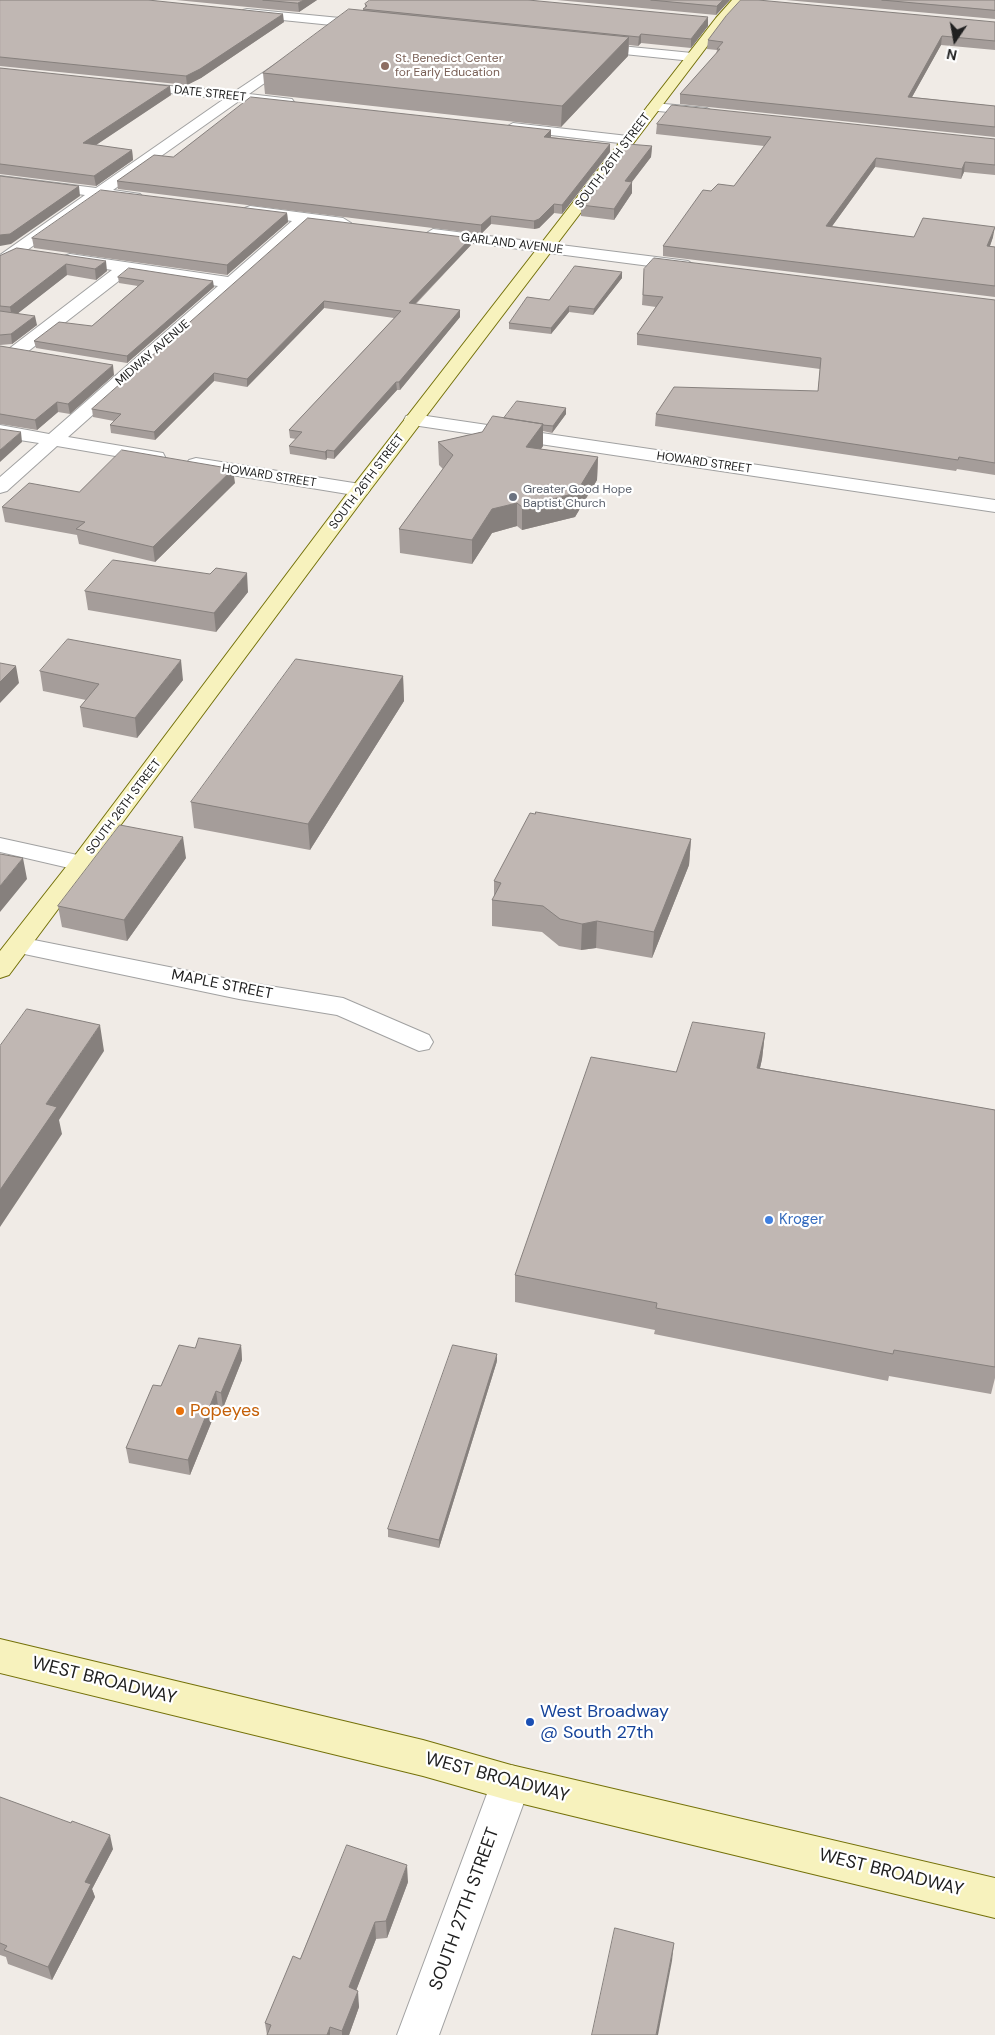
<!DOCTYPE html>
<style>
body{margin:0}
#map{position:relative;width:995px;height:2035px;overflow:hidden;background:#f0ebe6;font-family:"DM Sans",sans-serif}
canvas{display:block}
.north{position:absolute;left:930px;top:15px;width:50px;height:50px;-webkit-text-stroke:4px #fff;paint-order:stroke;rotate:192deg;font-size:14px;font-weight:700;line-height:20px;text-align:center;color:#202020}
.north::after{content:'';display:block;margin:auto;width:18px;height:22px;background:#202020;clip-path:polygon(50% 0,100% 100%,50% 72%,0 100%)}
</style>
<div id="map">
<canvas width="995" height="2035"></canvas>
<div class="north">N</div>
</div>
<script>
const c = document.querySelector('canvas').getContext('2d');
c.lineJoin = 'round';
function stroke(path, color, width, dash) { c.strokeStyle = color; c.lineWidth = width; c.lineCap = dash ? 'butt' : 'round'; c.setLineDash(dash || []); c.stroke(path); }
function fill(path, color) { c.fillStyle = color; c.fill(path, 'evenodd'); }
function write(font, color, halo, rows, align = 'center') {
  c.font = font + ' "DM Sans",sans-serif'; c.lineWidth = 4.5; c.setLineDash([]); c.textBaseline = 'middle'; c.strokeStyle = halo; c.fillStyle = color; for (const [text, x, y, turn = 0] of rows) {
    c.save(); c.translate(x, y); c.rotate((+turn || 0) * Math.PI / 180); c.textAlign = isNaN(turn) ? turn : align; if (halo) c.strokeText(text, 0, 0); c.fillText(text, 0, 0); c.restore();
  }
}
const street = new Path2D(`
 M247 9 371 21 377 25 371 29 243 16 241 13 243 10Z
 M590 43 692 53 698 57 692 61 585 50 584 47 585 44Z
 M294 52 300 56 299 59 249 94 292 99 294 102 292 105 239 101 113 190 140 194 143 197 140 200 102 197 6 265 0 267V255L85 195 0 184V176L96 188 224 99 133 89 128 88 126 85 128 82 234 92Z
 M654 103 707 108 714 112 707 116 649 110 647 107Z
 M513 123 628 136 635 140 628 144 508 130 506 127Z
 M250 206 343 218 351 223 343 228 308 223 68 437 163 453 165 457 163 461 156 463 57 446 7 491 0 493V477L39 443 0 437V425L49 434 218 286 129 273 22 356H10L7 352 10 348 112 270 64 262 62 259 64 256 70 254 228 277 292 221 245 214 242 211 245 208Z
 M433 229 688 261 696 266 688 271 427 237 425 234Z
 M413 414 995 500V512L406 424 404 420 406 416Z
 M196 458 360 484 367 486 370 490 367 494 360 496 189 468 186 464 189 460Z
 M0 838 91 858 95 863 91 868 82 871 0 852Z
 M19 937 239 981 343 998 429 1035 433 1042 429 1049 419 1051 337 1015 239 999 10 951 6 945 10 939Z
 M511 1765 525 1770 531 1783 439 2035H397L491 1783 497 1770Z`);
const secondary = new Path2D(`
 M732 0H745L724 24 367 494 9 975 0 978V951L73 858 353 486 716 18Z
 M0 1639 423 1740 511 1765 995 1878V1918L511 1801 423 1776 0 1673Z`);
stroke(street, '#a1a1a1', 2);
stroke(secondary, '#747109', 2);
fill(street, '#fff');
fill(secondary, '#f7f2bd');
fill(new Path2D(`
 M0 0 284 22 201 78 187 85 0 66Z
 M176 0H317L299 12Z
 M557 0H730L716 15Z
 M786 0H995V19Z
 M365 4 708 26 691 48 641 43 638 46 629 45 628 56 561 127 265 94 263 73 363 11V9L365 8Z
 M995 22V50L941 45 912 97 995 106V137L680 104V94L716 54 717 50 707 49 708 40Z
 M0 68 171 95 96 145 132 150 133 160 96 186 0 174Z
 M657 124 995 139V175L964 172 961 179 875 167 832 226 914 237H993L990 246 995 247V297L663 256V246L711 191 734 186 764 146 656 134Z
 M551 137 610 144V152L562 214 554 213 539 228 534 229 491 224 481 234 118 189 117 181 173 157Z
 M652 146 651 157 632 182V193L614 220 581 216V205Z
 M287 213 288 222 227 275 34 248 32 238Z
 M308 218 471 245 416 304 460 310V317L400 390H397L334 459 327 458 326 460 290 454 289 446 296 439 290 438 289 430 394 318 324 308 247 387 214 381 155 440 111 433 110 425 114 421 93 417 92 409Z
 M17 248 107 271 96 280 67 275 18 313 37 325 12 344 0 345V256Z
 M644 269 995 300V475L957 469 956 471 655 426 656 414 818 391 820 369 637 345V334L656 307 642 305Z
 M622 272V278L593 315 569 312 551 334 509 329V323L549 300Z
 M118 277 214 287 127 363 36 348 34 341 92 326 138 286 119 283Z
 M0 346 114 375 70 414 58 412 37 430 0 424Z
 M566 408V414L552 433 543 431V446L541 449 598 457 597 480 575 517 522 530 517 526 492 533 472 564 400 553 399 529 443 469 439 465 438 442 482 432Z
 M235 483 155 562 79 544 77 535 5 522 2 507 79 492Z
 M85 591 248 592 216 632 88 610Z
 M40 671 183 680 137 738 83 727 80 707 86 700 43 691Z
 M403 676 404 701 310 850 194 828 191 802Z
 M691 839 689 865 652 958 596 948 581 950 559 946 542 932 492 926V900L494 897V881Z
 M186 858 127 941 62 927 58 906Z
 M765 1033 762 1059 760 1068 995 1110V1378L991 1394 889 1376 888 1381 654 1334 655 1330 515 1302V1275L676 1072Z
 M241 1345 242 1360 223 1408 218 1406 190 1475 129 1463 126 1448 161 1386 195 1348Z
 M497 1361 439 1548 388 1537V1529Z
 M0 1797 113 1849 92 1889 95 1897 52 1980 8 1964 6 1957 0 1955Z
 M408 1882 387 1938 376 1939 356 1990 359 2007 349 2035H267L265 2023 300 1959Z`), '#a59d9a');
fill(new Path2D(`
 M304 0H317L299 12 298 3Z
 M723 0H730L716 15 717 6Z
 M283 14 284 22 201 78 187 85 186 76Z
 M708 17V26L691 48V39Z
 M641 34V43L638 46 639 37Z
 M942 36 941 45 907 106 908 97Z
 M629 37 628 56 561 127 562 106Z
 M170 86 171 95 84 153 83 143Z
 M551 130V137H544Z
 M610 144V152L562 214V205Z
 M652 146 651 157 624 192 625 181Z
 M132 150 133 160 96 186 94 176Z
 M876 158 875 167 825 236 826 226Z
 M965 162 964 172 961 179 962 169Z
 M632 182V193L614 220V209Z
 M79 186 80 196 11 244 0 246V235Z
 M554 204V213L539 228 534 229V221Z
 M287 213 288 222 227 275V265Z
 M491 216V224L481 234V225Z
 M995 227 993 237 986 257 987 246Z
 M471 238V245L409 310V303Z
 M106 261 107 271 96 280 95 269Z
 M66 264 67 275 12 318 10 307Z
 M622 272V278L593 315 594 309Z
 M213 281 214 287 127 363V356Z
 M324 301V308L247 387V379Z
 M569 306V312L551 334V328Z
 M460 310V317L400 390 399 382Z
 M35 316 37 325 12 344 11 334Z
 M113 365 114 375 70 414 68 404Z
 M214 373V381L155 440 154 432Z
 M396 382 397 390 334 459V451Z
 M57 402 58 412 37 430 35 420Z
 M566 408V414L552 433 553 426Z
 M543 424V446L526 470V447Z
 M21 432 22 442 0 462V450Z
 M327 450V458L326 460 325 452Z
 M598 457 597 480 575 517 522 530V507Z
 M233 469 235 483 155 562 153 547Z
 M517 503V526L492 533 472 564V540L492 509Z
 M247 573 248 592 216 632 214 613Z
 M181 660 183 680 137 738 135 718Z
 M16 666 19 683 0 703V682Z
 M403 676 404 701 310 850 308 824Z
 M183 837 186 858 127 941 124 920Z
 M691 839 689 865 652 958 654 932Z
 M23 858 27 879 0 912V886Z
 M597 921 596 948 581 950 582 924Z
 M100 1025 104 1051 59 1120 62 1134 0 1227V1190L46 1104Z
 M765 1033 762 1059 754 1094 757 1068Z
 M241 1345 242 1360 223 1408 221 1393Z
 M497 1354V1361L439 1548V1540Z
 M216 1391 218 1406 190 1475 188 1460Z
 M110 1835 113 1849 92 1889 95 1897 52 1980 48 1967 85 1882Z
 M407 1865 408 1882 387 1938 386 1921Z
 M375 1922 376 1939 351 2004 349 1987Z
 M674 1943 672 1961 658 2035H656Z
 M358 1991 359 2007 349 2035H342V2031Z
 M330 2027V2035H327Z`), '#86807d');
const building = new Path2D(`
 M0 0H148L283 14 200 69 186 76 0 57Z
 M263 0H304L298 3Z
 M370 0H528L708 17 691 39 641 34 639 37 363 9 367 6 365 4Z
 M651 0H723L717 6Z
 M741 0H758L995 22V41L942 36 908 97 995 106V127L680 94 720 49H717L723 42 708 40 726 16Z
 M882 0H995V10Z
 M349 9 629 37 562 106 263 73Z
 M0 68 170 86 83 143 132 150 94 176 0 164Z
 M251 97 551 130 544 137 610 144 562 205 554 204 539 219 534 221 491 216 481 225 117 181 154 155 173 157Z
 M672 105 995 139V165L965 162 962 169 876 158 826 226 914 237 923 218 995 227 987 246 995 247V286L663 246 703 190 711 191 718 184 734 186 771 137 657 124Z
 M628 144 652 146 625 181 632 182 614 209 581 205Z
 M0 176 79 186 10 234 0 235Z
 M101 190 287 213 227 265 32 238Z
 M308 218 471 238 409 303 460 310 399 382H396L334 451 327 450 325 452 289 446 302 432 289 430 401 311 324 301 247 379 214 373 154 432 110 425 121 414 92 409Z
 M17 248 106 261 95 269 66 264 10 307 0 306V256Z
 M654 258 995 300V463L959 457 958 460 656 414 674 387 818 391 821 358 637 334 663 297 643 295 644 269Z
 M575 266 622 272 594 309 569 306 551 328 509 323 527 297 549 300Z
 M129 268 213 281 127 356 34 341 59 322 92 326 144 281 118 277Z
 M0 311 35 316 11 334 0 335Z
 M0 346 113 365 68 404 57 402 35 420 0 414Z
 M517 401 566 408 553 426 543 425V424L504 418Z
 M493 416 543 424 526 447 598 457 576 493 522 507 517 503 492 509 472 540 399 529 453 455 438 442 482 432Z
 M0 429 21 432 0 450Z
 M122 450 233 469 153 547 76 529 85 522 2 507 29 483 79 492Z
 M113 560 210 574 216 568 247 573 214 613 85 591Z
 M68 639 181 660 135 718 80 707 99 684 40 671Z
 M296 659 403 676 308 824 191 802Z
 M0 663 16 666 0 682Z
 M536 812 691 839 654 932 597 921 582 924 560 919 543 906 492 900 501 883 494 881 530 813 535 814Z
 M120 825 183 837 124 920 58 906Z
 M0 854 23 858 0 886Z
 M27 1009 100 1025 46 1104 57 1107 0 1190V1046Z
 M693 1022 765 1033 757 1068 995 1110V1367L894 1350 893 1354 656 1308 657 1303 515 1275 591 1057 676 1072Z
 M199 1338 241 1345 221 1393 216 1391 188 1460 126 1448 153 1385 161 1386 179 1345 195 1348Z
 M453 1345 497 1354 439 1540 388 1529Z
 M0 1797 71 1823 72 1821 110 1835 85 1882 91 1884 48 1967 4 1950 7 1946 0 1943Z
 M347 1845 407 1865 386 1921 375 1922 349 1987 358 1991 342 2031 330 2027 327 2035H267L271 2025 265 2023 293 1956 300 1959Z
 M615 1928 674 1943 656 2035H592Z`);
fill(building, '#c0b7b3');
stroke(building, '#86807d', 1);
for (const [x, y, r, color] of [
 [385,66,5,"#8d6e63"],
 [513,497,5,"#6b7280"],
 [769,1220,5,"#3f7fe0"],
 [180,1411,5,"#e8710a"],
 [530,1722,5,"#1a4fb4"]
]) { const dot = new Path2D(); dot.arc(x, y, r, 0, 2 * Math.PI); c.fillStyle = color; c.fill(dot); stroke(dot, '#fff', 2); }
write('12px', '#785e54', '#fff', [
 ["St. Benedict Center",395,59],
 ["for Early Education",395,73]
], 'left');
write('12px', '#202020', '#fff', [
 ["DATE STREET",210,94,6],
 ["SOUTH 26TH STREET",613,161,-53],
 ["GARLAND AVENUE",512,244,7],
 ["MIDWAY AVENUE",153,353,-41],
 ["HOWARD STREET",704,463,8],
 ["HOWARD STREET",269,476,9],
 ["SOUTH 26TH STREET",367,482,-53],
 ["SOUTH 26TH STREET",124,807,-53]
]);
write('12px', '#5b616d', '#fff', [
 ["Greater Good Hope",523,490],
 ["Baptist Church",523,504]
], 'left');
write('15px', '#202020', '#fff', [
 ["MAPLE STREET",222,985,11]
]);
write('15px', '#366cbe', '#fff', [
 ["Kroger",779,1220]
], 'left');
write('18px', '#c56008', '#fff', [
 ["Popeyes",190,1411]
], 'left');
write('18px', '#202020', '#fff', [
 ["WEST BROADWAY",104,1681,14],
 ["WEST BROADWAY",497,1778,15],
 ["WEST BROADWAY",891,1873,14],
 ["SOUTH 27TH STREET",465,1909,-70]
]);
write('18px', '#164399', '#fff', [
 ["West Broadway",540,1712],
 ["@ South 27th",540,1733]
], 'left');
</script>
